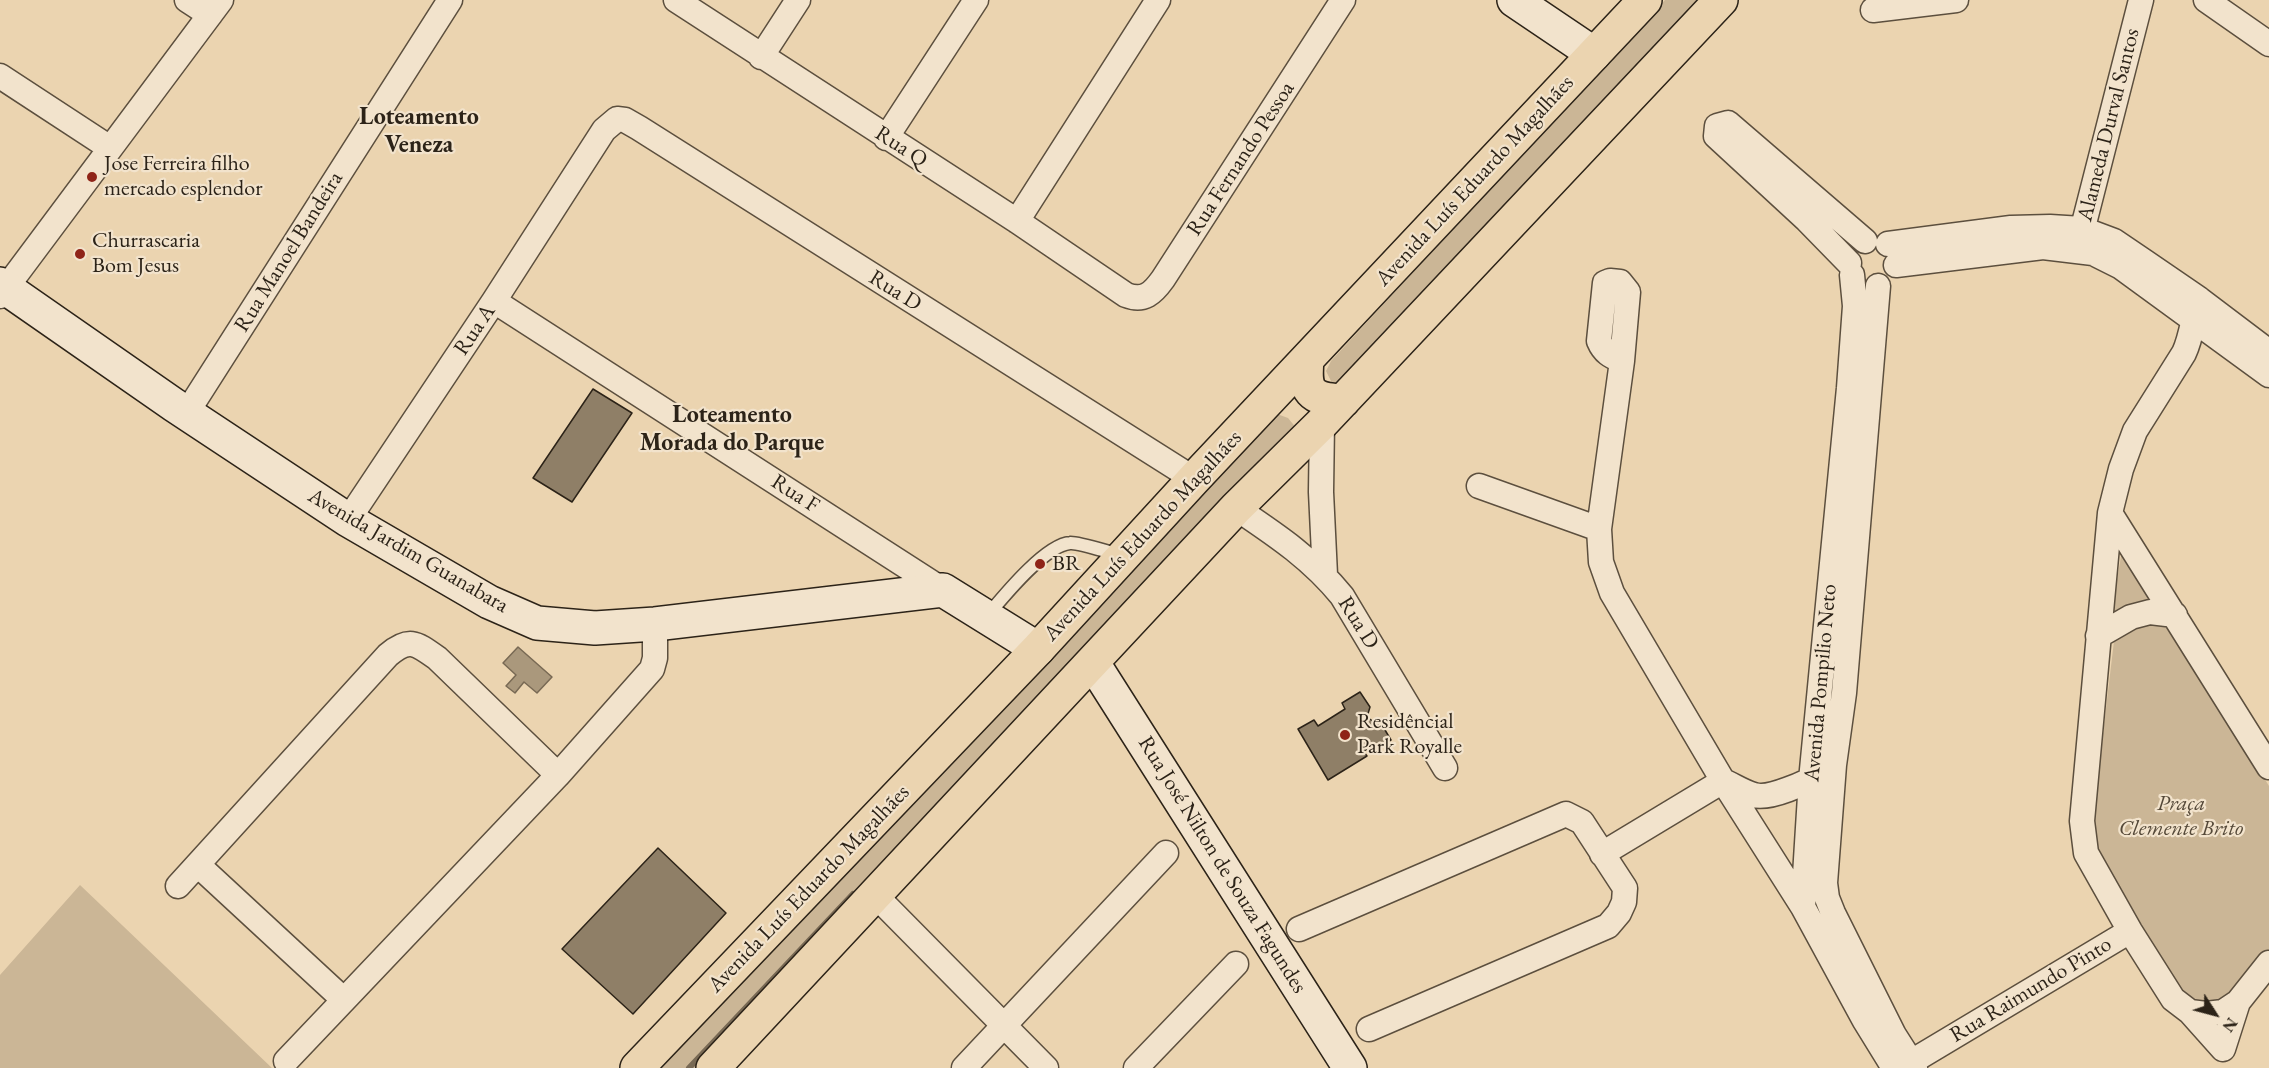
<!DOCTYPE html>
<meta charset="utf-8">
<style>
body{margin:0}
#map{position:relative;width:2269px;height:1068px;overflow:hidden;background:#ebd4b0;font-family:"EB Garamond",serif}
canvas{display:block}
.north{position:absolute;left:2185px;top:984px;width:60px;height:60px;-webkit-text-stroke:4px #f2e3cc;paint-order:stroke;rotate:126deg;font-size:16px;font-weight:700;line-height:24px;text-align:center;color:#2c2318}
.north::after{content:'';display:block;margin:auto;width:21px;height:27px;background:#2c2318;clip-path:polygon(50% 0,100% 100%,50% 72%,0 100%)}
</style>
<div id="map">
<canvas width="2269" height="1068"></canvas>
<div class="north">N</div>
</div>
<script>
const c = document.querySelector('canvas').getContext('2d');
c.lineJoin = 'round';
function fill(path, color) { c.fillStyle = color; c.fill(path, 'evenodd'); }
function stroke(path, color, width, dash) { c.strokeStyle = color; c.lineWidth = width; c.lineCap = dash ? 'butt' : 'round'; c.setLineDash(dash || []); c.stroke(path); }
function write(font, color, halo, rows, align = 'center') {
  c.font = font + ' "EB Garamond",serif'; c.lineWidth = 4.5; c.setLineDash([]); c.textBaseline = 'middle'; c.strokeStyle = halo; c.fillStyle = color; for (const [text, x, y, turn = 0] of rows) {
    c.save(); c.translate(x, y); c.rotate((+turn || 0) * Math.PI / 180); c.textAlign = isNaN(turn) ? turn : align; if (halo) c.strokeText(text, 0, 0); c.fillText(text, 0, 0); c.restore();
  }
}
fill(new Path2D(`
 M1665 0H1715L1338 384 1332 383 1326 371 1331 361Z
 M1277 414 1288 418 1297 429 706 1068H659L880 833 1172 528Z
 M2122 550 2160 605 2116 618 2112 610Z
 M2153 621 2173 630 2269 786V952L2233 1001 2200 1007 2184 995 2165 970 2091 835 2114 641 2122 629Z
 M80 885 272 1068H0V975Z`), '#cbb696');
const water = new Path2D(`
 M518 647 552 677 537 693 524 682 515 693 506 686 516 675 503 663Z`);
fill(water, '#aa987c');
stroke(water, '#786954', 1.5);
stroke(new Path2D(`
 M689 1068 853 894`), '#786954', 6);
const building = new Path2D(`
 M593 389 632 413 572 502 533 478Z
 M1360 692 1370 707 1367 717 1385 730 1391 740 1372 752 1368 749 1363 751 1367 756 1328 780 1298 729 1314 720 1318 726 1345 709 1342 703Z
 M658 848 726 913 633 1014 562 949Z`);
fill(building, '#8f7f67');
stroke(building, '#2c2318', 1.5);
const lane = new Path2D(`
 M987 616C1003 597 1045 545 1070 543 1079 542 1110 553 1121 555`);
const street = new Path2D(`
 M187 0 210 15
 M676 0 1017 221 1126 295C1144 302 1153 293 1163 279L1343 0
 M2206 0 2269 44
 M1873 10 1956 0
 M761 57 798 0
 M0 76 110 148
 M886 138 976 0
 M1017 221 1158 0
 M2079 243 2141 0
 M1888 244 2011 228 2050 227 2082 229 2114 241 2145 262 2199 299 2269 352
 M1849 263 1807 220 1716 136 1717 126 1728 123 1865 241
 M1896 265 2043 247 2093 253 2121 267 2269 375
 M1852 275 1855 306 1849 388 1811 780 1803 907 1865 1021 1894 1068
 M1878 286 1844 693 1834 765 1825 883 1827 898 1833 913 1894 1035 1915 1068
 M0 296 221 0
 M2199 299C2193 317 2192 336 2184 353L2135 431 2121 469 2110 513 2082 821 2086 853 2130 931 2173 999 2190 1012 2206 1014 2223 1012 2238 1002 2269 963
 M494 301 943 590
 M1622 361C1611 356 1604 353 1599 341L1605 283 1610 281 1620 282 1628 292 1622 361 1599 529 1601 562 1612 593 1723 781C1733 785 1743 792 1754 795 1769 800 1808 782 1822 773
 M186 414 450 0
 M1322 423 1321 492 1325 575
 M1479 486 1599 529
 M1236 508C1276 535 1311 558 1342 596L1445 768
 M2110 513 2269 767
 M348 520 494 301 604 130 617 119 625 120 639 128 1194 479
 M2098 636 2131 617 2150 612 2175 615
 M1602 854 1723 781 1803 907
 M198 865 344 1000
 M178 886 388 655C409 637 416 643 437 658L558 775
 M875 895 1046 1068
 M1299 929 1566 814 1582 822 1625 888 1624 902 1619 913 1608 926 1369 1029
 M2190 1012 2223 1049 2238 1002
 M286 1061 558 775 652 669 655 658V624
 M964 1068 1166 853
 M1136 1068 1236 964
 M1901 1068 2130 931`);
const secondary = new Path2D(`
 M1514 0 1594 54
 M0 284 174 405 348 520 489 602 537 623 595 628 655 624 943 590 1038 649
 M1093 663 1350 1068`);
const primary = new Path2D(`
 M1307 360C1304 392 1310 399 1343 401
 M637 1068 1038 649 1194 479 1645 0
 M713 1068 1236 508 1322 423 1721 0`);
stroke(lane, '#5c4f3e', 15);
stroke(street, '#5c4f3e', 27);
stroke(secondary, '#2c2318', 36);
stroke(primary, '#2c2318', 36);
stroke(lane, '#f2e3cc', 12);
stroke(street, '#f2e3cc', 24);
stroke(secondary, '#f2e3cc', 33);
stroke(primary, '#ebd4b0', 33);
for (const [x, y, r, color] of [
 [92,177,6,"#8f2418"],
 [80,254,6,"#8f2418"],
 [1040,564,6,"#8f2418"],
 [1345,735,6,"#8f2418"]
]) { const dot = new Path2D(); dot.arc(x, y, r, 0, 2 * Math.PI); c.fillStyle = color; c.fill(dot); stroke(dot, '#f2e3cc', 2); }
write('22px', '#2c2318', '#f2e3cc', [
 ["Alameda Durval Santos",2109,125,-76],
 ["Rua Q",901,147,33],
 ["Rua Fernando Pessoa",1241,159,-57],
 ["Avenida Luís Eduardo Magalhães",1475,181,-47],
 ["Rua Manoel Bandeira",289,252,-58],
 ["Rua D",895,291,32],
 ["Rua A",475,330,-56],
 ["Rua F",795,494,33],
 ["Avenida Luís Eduardo Magalhães",1143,536,-47],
 ["Avenida Jardim Guanabara",408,551,30],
 ["Rua D",1358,623,58],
 ["Avenida Pompilio Neto",1821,683,-85],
 ["Rua José Nilton de Souza Fagundes",1222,865,58],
 ["Avenida Luís Eduardo Magalhães",809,889,-46],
 ["Rua Raimundo Pinto",2031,990,-31]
]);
write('22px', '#2c2318', '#f2e3cc', [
 ["Jose Ferreira filho",104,164],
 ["mercado esplendor",104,189],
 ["Churrascaria",92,241],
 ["Bom Jesus",92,266],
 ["BR",1052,564],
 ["Residêncial",1357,722],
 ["Park Royalle",1357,747]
], 'left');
write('italic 22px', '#544838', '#f2e3cc', [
 ["Praça",2181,804],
 ["Clemente Brito",2181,829]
]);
write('bold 24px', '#2c2318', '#f2e3cc', [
 ["Loteamento",419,117],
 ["Veneza",419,145],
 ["Loteamento",732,415],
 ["Morada do Parque",732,443]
]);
</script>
